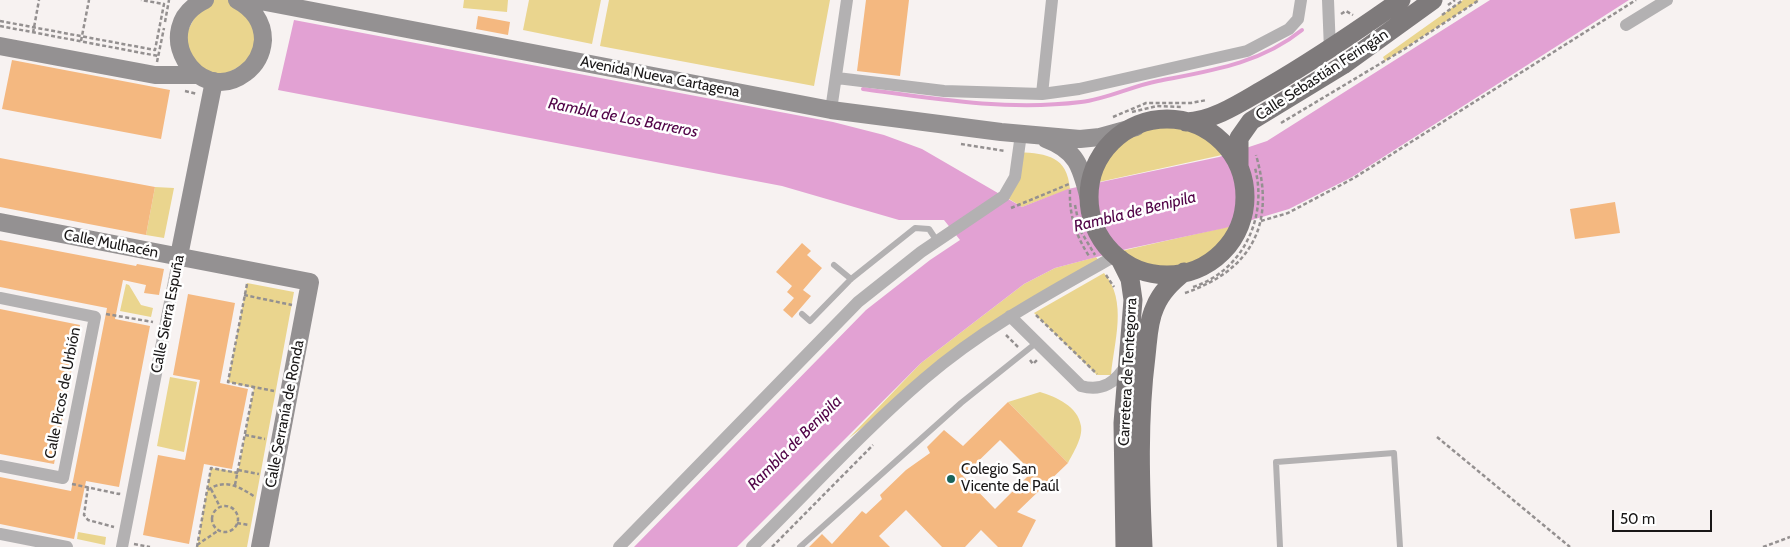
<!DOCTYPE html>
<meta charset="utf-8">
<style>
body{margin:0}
#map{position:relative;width:1790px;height:547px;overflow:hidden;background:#f7f2f1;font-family:Cabin,sans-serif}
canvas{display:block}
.scale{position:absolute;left:1612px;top:510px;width:100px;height:22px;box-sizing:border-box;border:2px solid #191717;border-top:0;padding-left:6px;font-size:15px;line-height:18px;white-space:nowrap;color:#191717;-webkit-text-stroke:4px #fff;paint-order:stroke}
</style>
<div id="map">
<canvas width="1790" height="547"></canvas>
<div class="scale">50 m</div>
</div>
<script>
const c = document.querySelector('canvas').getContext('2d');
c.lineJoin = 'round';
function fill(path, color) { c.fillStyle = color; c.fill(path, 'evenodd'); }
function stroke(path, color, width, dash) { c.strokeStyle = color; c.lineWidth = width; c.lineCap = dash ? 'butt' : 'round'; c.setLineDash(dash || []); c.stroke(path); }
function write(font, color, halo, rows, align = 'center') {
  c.font = font + ' Cabin,sans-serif'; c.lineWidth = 5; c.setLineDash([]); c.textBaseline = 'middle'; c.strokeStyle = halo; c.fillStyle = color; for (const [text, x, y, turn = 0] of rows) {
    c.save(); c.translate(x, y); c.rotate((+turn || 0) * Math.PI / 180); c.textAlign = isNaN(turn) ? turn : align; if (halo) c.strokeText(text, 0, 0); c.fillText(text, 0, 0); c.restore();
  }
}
fill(new Path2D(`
 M204 0H237L249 8 259 55 214 81 179 47Z
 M464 0H508L507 12 463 8Z
 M529 0H601L592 44 523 30Z
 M609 0H830L814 86 600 46Z
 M1463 0H1479L1385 61 1383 57Z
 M1176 121C1199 123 1219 134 1231 153L1090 184C1100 140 1133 121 1176 121Z
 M1019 152C1048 154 1067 156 1070 189L1022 207 1004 196Z
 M155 187 174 188 164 238 146 235Z
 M1240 224C1213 278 1159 288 1112 253Z
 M1096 257 1101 263 976 339 849 438 921 363 1024 284 1055 268Z
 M1104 273C1128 301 1114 342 1111 375H1097L1034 313Z
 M247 283 294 292 247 547H197L211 468 238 472 254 388 228 382Z
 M126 284 129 285 141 305 153 308 151 317 120 311Z
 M170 377 197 382 184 452 157 446Z
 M1040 392C1056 397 1078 406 1081 426 1083 438 1073 453 1068 463L1008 402Z
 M78 532 106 537 105 545 77 539Z`), '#ead58e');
fill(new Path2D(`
 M1490 0H1629L1352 177 1289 209 1225 228 1127 249 1055 268 1024 284 921 363 737 547H634L866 310 930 260 960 240 944 220H899L782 186 278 90 294 20 833 122 884 135 922 149 1022 207 1068 189 1219 157 1267 141Z`), '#e2a1d3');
stroke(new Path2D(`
 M863 89C936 99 1008 111 1081 102 1107 99 1132 86 1158 81 1209 71 1260 64 1302 30`), '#e2a1d3', 4);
fill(new Path2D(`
 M866 0H909L900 76 857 71Z
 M478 16 510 22 508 35 476 29Z
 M12 60 170 90 161 139 2 109Z
 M0 158 155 187 146 235 0 207Z
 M1615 202 1620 233 1575 239 1570 209Z
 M0 240 136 266 137 264 164 269 159 295 144 293 146 285 123 280 115 319 150 326 119 487 86 481 74 539 0 524V477L71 491 107 308 0 287Z
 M802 243 811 251 807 255 822 268 803 290 811 296 792 318 783 310 794 298 787 292 792 286 776 272Z
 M188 294 235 303 220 383 248 389 232 469 204 464 189 544 143 535 158 455 185 460 200 380 173 375Z
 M0 309 80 325 54 464 0 454Z
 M1008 402 1068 463 1017 512 1036 520 1022 547H998L981 530 965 547H942L906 510 879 536 890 547H809L822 534 832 544 862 511 866 514 882 499 880 495 906 470 930 453 927 447 944 430 963 446ZM1000 440 1032 472 995 509 963 476Z`), '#f4b880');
stroke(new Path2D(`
 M1448 5 1455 0
 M1341 14 1346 11 1353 15
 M1442 15 1463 0
 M0 21 155 50 164 4 141 0
 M165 22 169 0
 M0 26 158 56
 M33 33 39 0
 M81 41 89 0
 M157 62 164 28
 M185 91 197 94
 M1132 112 1157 106 1181 107
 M1113 117 1146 103H1191L1207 100
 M1281 123 1403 50 1479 0
 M961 144 1005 151
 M1070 190C1069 215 1076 236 1089 256
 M1075 205 1080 230 1095 255
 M1011 208 1069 184
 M1261 221 1288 213 1354 178 1636 0
 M1106 275 1114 287
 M247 284 228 382 274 391
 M1193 287C1243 271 1268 217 1255 168
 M1185 293C1252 270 1276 224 1256 155
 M244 295 292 305
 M106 314 153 322
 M1036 315 1097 374
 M1006 335 1018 347
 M1030 360 1033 364 1038 359
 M245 435 265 439
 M1437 437 1570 547
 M238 470 259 474
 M72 484 119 494V492
 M235 485 254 387
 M88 487 84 515 88 520 114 527
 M211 489 220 507
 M208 490C225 478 240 487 255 497
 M212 519a13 13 0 1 1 26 0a13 13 0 1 1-26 0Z
 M237 523 249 525
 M134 544 150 547
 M197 545 219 530
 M197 547 211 468 238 473
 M772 547 873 445
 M1763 547 1790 537`), '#949090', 2.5, [4, 2.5]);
stroke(new Path2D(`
 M834 265 851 279
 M802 314 810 321 851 279 915 228 929 229 937 241
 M800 547 961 403 1036 343
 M1280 547 1276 462 1394 453 1400 547`), '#b3b1b2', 6);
stroke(new Path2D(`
 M1328 0 1330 50
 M1626 25 1667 0
 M837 78 944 91 1042 94 1079 89 1247 51 1289 29 1298 19 1301 0
 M1042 94 1052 0
 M831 110 847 0
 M0 298 95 317 63 478 0 466
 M1010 316 1081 386C1103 392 1116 382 1127 364
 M0 534 67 547
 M122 547 179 256
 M619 547 858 302 921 252 1004 196 1015 177 1021 134
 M752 547C809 491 863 431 924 379 982 329 1049 293 1115 256`), '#b3b1b2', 12);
stroke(new Path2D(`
 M205 0C147 27 197 109 245 73 256 65 262 53 263 40 263 21 252 8 237 0
 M237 0H255L831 110 1001 132 1080 139 1100 137 1136 127
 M0 46 155 75H199
 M1046 139C1078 151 1081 168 1089 199
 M0 222 310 282 260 547
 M179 256 214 81`), '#949192', 18);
stroke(new Path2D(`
 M1089 197a78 78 0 1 1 156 0a78 78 0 1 1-156 0Z
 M1186 122C1214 121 1243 101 1266 88 1313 61 1357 31 1401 0
 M1239 166V138L1251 121 1343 65 1433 0
 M1120 259 1130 279 1133 300 1123 423 1125 547
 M1143 547C1140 483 1138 419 1146 356 1148 339 1148 322 1155 307 1161 292 1172 282 1184 272`), '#7e7a7b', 19);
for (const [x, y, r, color] of [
 [951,479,5,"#1a635a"]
]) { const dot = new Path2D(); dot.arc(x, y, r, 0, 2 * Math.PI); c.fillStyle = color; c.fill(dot); stroke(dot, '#fff', 2); }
write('15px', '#191717', '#fff', [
 ["Calle Sebastián Feringán",1322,75,-33],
 ["Avenida Nueva Cartagena",660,77,11],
 ["Calle Mulhacén",111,244,11],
 ["Calle Sierra Espuña",168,314,-79],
 ["Carretera de Tentegorra",1128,372,-87],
 ["Calle Picos de Urbión",63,393,-79],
 ["Calle Serranía de Ronda",285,414,-79]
]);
write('15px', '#191717', '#fff', [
 ["Colegio San",961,470],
 ["Vicente de Paúl",961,487]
], 'left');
write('italic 16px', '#520448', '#fff', [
 ["Rambla de Los Barreros",623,118,11],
 ["Rambla de Benipila",1135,212,-14],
 ["Rambla de Benipila",795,443,-45]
]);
</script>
